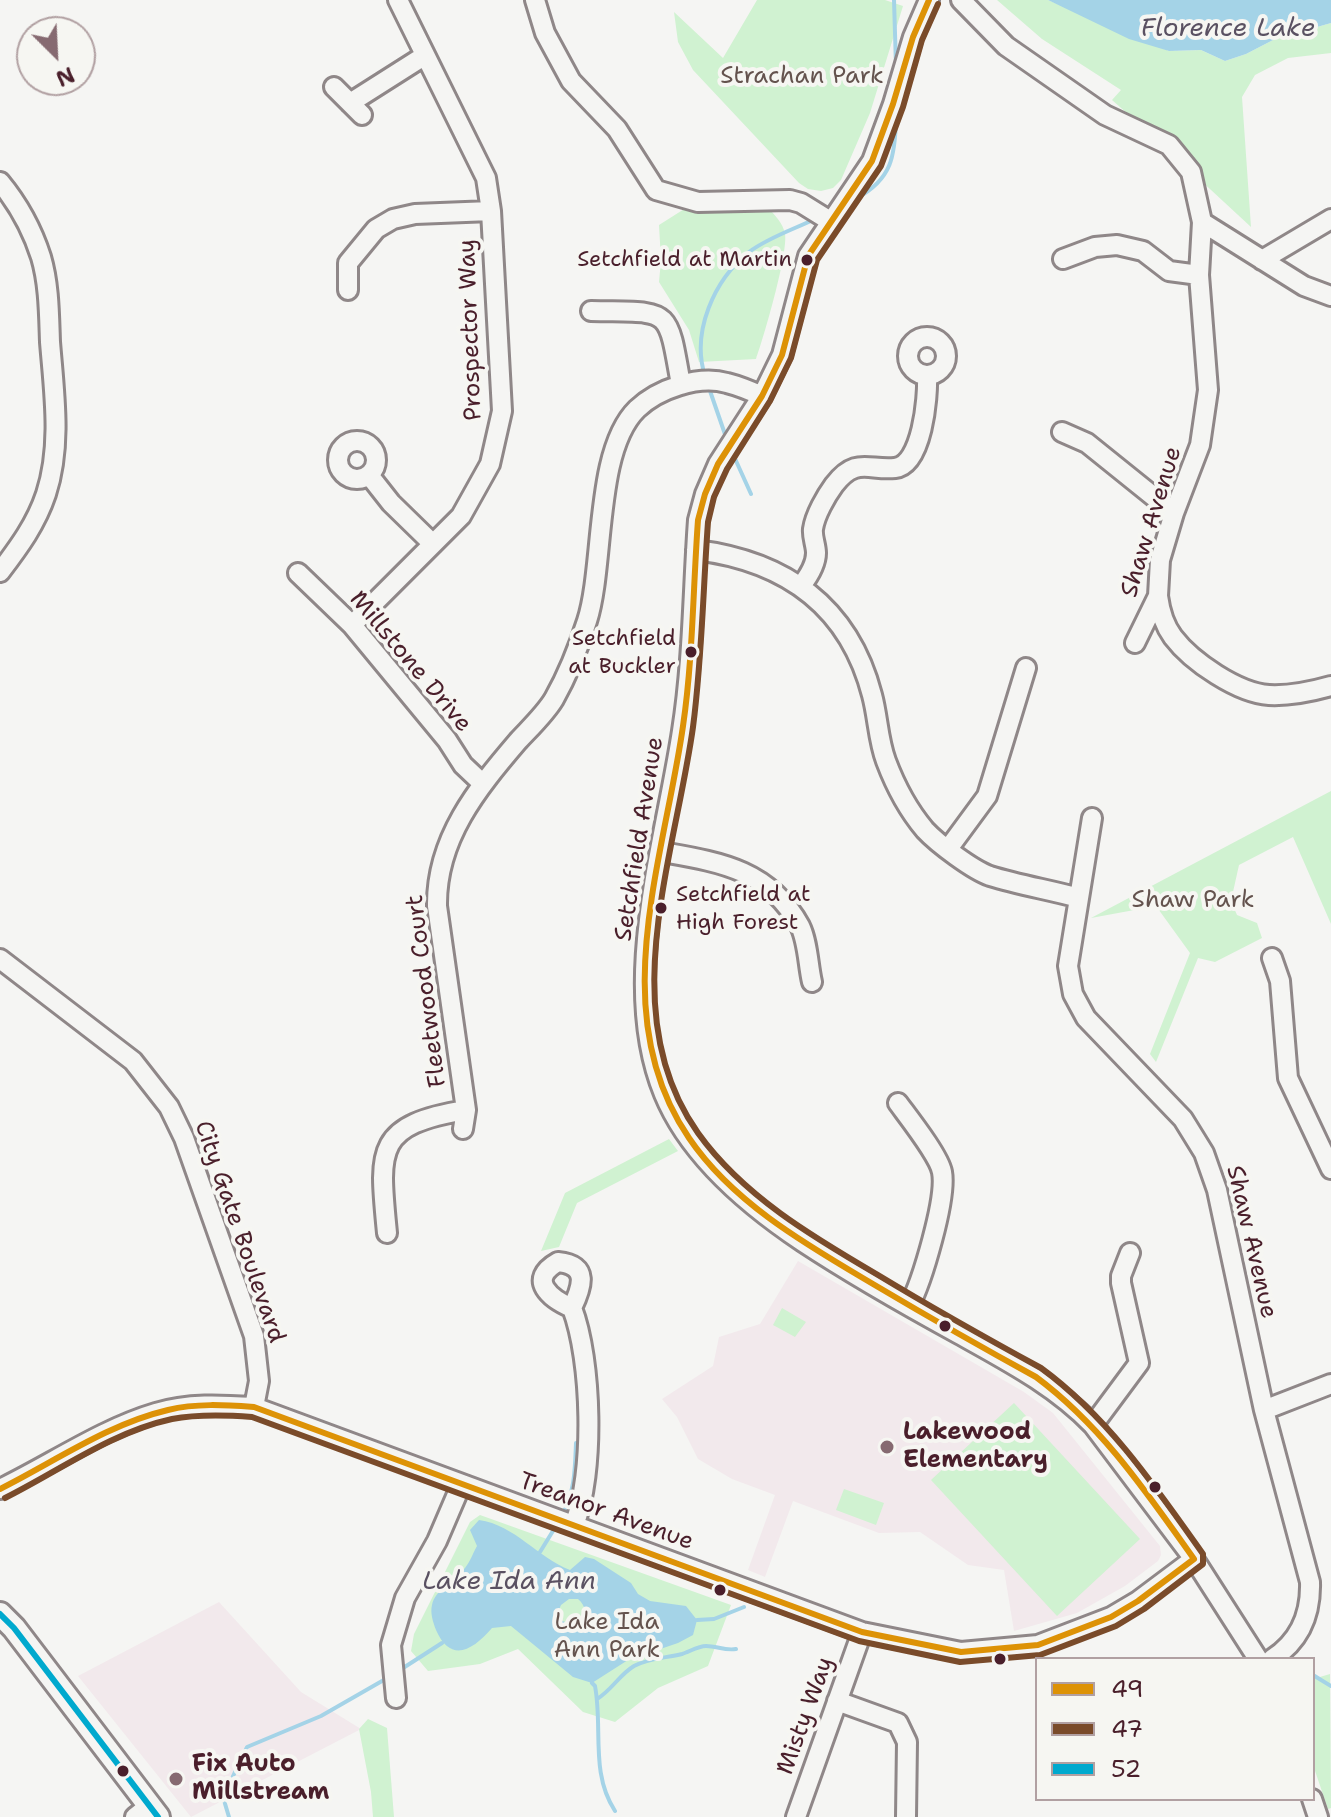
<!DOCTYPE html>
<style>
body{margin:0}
#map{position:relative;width:1331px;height:1817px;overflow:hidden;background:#f5f5f3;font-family:"Shantell Sans",sans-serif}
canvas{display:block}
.legend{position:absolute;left:1035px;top:1657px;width:280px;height:144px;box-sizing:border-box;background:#f6f6f2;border:2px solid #b1a0a2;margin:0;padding:10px 14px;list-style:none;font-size:24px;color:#4a1f2b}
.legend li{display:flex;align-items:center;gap:16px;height:40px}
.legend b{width:40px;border:2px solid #b1a0a2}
.north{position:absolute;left:16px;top:16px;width:80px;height:80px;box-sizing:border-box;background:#f6f6f2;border:2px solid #b1a0a2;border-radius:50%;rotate:156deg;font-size:22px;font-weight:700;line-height:32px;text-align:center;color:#4a1f2b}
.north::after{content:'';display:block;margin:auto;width:28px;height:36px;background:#866a71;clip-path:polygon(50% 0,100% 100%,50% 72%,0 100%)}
</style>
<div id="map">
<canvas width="1331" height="1817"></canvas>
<ul class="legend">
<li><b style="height:10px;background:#dd9206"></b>49</li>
<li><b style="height:10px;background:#7a4b2a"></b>47</li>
<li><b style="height:10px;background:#00a9ce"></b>52</li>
</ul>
<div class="north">N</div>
</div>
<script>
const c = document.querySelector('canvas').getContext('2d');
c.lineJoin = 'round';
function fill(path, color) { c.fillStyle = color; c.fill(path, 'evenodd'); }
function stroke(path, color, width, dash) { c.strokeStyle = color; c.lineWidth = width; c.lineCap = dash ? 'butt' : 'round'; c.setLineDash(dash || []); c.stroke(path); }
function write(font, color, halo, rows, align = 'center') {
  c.font = font + ' "Shantell Sans",sans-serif'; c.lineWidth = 8; c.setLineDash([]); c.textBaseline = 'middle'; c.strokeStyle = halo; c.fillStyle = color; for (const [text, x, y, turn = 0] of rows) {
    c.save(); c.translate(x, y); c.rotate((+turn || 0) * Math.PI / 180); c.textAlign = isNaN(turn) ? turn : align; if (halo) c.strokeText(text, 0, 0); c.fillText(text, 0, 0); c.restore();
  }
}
fill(new Path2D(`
 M798 1261 1024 1392 1053 1413 1160 1546 1161 1555 1158 1561 1125 1586 1077 1613 1014 1631 1004 1570 968 1565 920 1532 879 1533 793 1501 765 1577 748 1570 775 1495 732 1479 698 1459 677 1417 662 1399 713 1366 719 1337 760 1324Z
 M219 1602 301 1692 361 1729 191 1817 78 1676Z`), '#f2e9ec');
fill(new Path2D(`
 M757 0H885L903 6 870 113 841 180 833 188 821 191 808 189 799 183 693 70 678 42 674 12 723 58Z
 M997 0H1048L1169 51 1201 50 1225 61 1246 54 1275 39 1331 23V53L1288 58 1255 75 1242 97 1251 227 1157 140 1163 132 1129 115 1112 100 1121 90 1042 39Z
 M689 206 767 207C775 215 783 223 785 234 788 254 764 337 756 359L699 362 689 330 659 282 661 260 659 225Z
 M1331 791V924L1293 837 1239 865 1231 901 1237 915 1257 923 1262 938 1215 962 1198 958 1156 1062 1150 1054 1190 953 1156 906 1091 918Z
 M669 1139 678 1151 577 1203 559 1247 541 1251 565 1193Z
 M782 1308 806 1322 795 1337 773 1325Z
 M1014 1403 1140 1539 1057 1616 931 1480Z
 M844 1489 884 1503 876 1525 836 1510Z
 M480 1515 731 1605 708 1666 658 1688 615 1722 583 1712 518 1649 480 1664 428 1671 411 1651 414 1634 470 1522Z
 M1330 1674 1331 1808 1328 1809 1313 1765V1679Z
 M368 1719 387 1728 394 1817H373L371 1792 359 1729Z`), '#d0f2d1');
fill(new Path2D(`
 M1048 0H1331V23L1275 39 1246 54 1225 61 1201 50 1169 51 1129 39Z
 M479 1520C515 1525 538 1558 570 1570L585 1557 594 1559 631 1583 638 1594 650 1601 686 1606 697 1620 693 1635 678 1643 628 1660 592 1683 573 1677 511 1626 492 1628C473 1650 451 1664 436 1630 433 1622 430 1613 432 1605 435 1590 455 1579 465 1568 470 1562 473 1553 477 1546L470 1530ZM569 1599H578C586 1606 586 1612 582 1622L575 1626 560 1620 558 1612 561 1605Z`), '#a4d3e7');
stroke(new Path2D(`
 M894 0 896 66
 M857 198C892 179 895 156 896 119
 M705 376C691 332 714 280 749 252 769 237 795 229 817 218
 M709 388 727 440
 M732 452 751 494
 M562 1515C575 1493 575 1468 576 1443
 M540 1552 556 1526
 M697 1620 714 1619 744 1607
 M400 1670 442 1643
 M1313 1675 1331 1686
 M592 1683 595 1686C603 1728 590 1773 615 1811
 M597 1699C612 1690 619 1675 634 1666 649 1658 666 1658 682 1654 689 1652 698 1646 706 1646 717 1646 725 1651 736 1649
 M229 1817 223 1797 247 1747 321 1716 389 1677`), '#a4d3e7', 4);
const minor = new Path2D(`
 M535 0 545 33 571 81 617 129 656 190 698 202 790 200 801 203 830 221
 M929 0 913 37 893 104 872 161 808 256 782 355 762 396 718 464 705 494 698 520C693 590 693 661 682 731 665 843 619 985 664 1094 689 1155 749 1206 803 1242 853 1275 906 1305 959 1334 1007 1361 1054 1385 1093 1425L1194 1559 1258 1659
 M961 0 1006 46 1105 115 1169 145 1191 172 1202 222 1304 286 1331 296
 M334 87 362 115
 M350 103 424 56
 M0 182C19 205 32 229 41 257 49 284 49 314 50 342 54 392 62 445 46 494 36 524 19 547 0 572
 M1063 259 1095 247 1117 245 1143 251 1169 271 1199 275
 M1262 260 1331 219
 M348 290V263L376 229 393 219 415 214 491 211
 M591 311C671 313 667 304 681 385
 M908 356a19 19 0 1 1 38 0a19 19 0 1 1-38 0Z
 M1062 432 1087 443 1174 513
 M338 460a19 19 0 1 1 38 0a19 19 0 1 1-38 0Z
 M369 475 391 503 433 544
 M696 550C785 561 849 606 872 695 878 717 878 740 886 761 895 785 909 811 925 830 938 844 973 870 990 876 1019 885 1050 890 1079 898
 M298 573 352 625 447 740 463 765 482 783
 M801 586C808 577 816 565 816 553 816 545 812 537 813 529 815 515 826 496 834 485 856 456 869 471 895 468 922 465 928 398 927 376
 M1158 596C1160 611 1164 625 1173 637 1192 662 1238 693 1269 695 1290 696 1310 692 1331 686
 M352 625 461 516 490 464 502 411 491 211 486 178 398 0
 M1135 643 1158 596 1160 560 1174 513 1200 445 1208 390 1199 275 1202 222
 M1092 818 1068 966 1073 994 1086 1018 1183 1119 1204 1153 1217 1190 1264 1410 1310 1582C1311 1614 1300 1641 1272 1659
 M948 849 987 796 1026 668
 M662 852C719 862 769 869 800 926 808 942 808 965 812 982
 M1272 958 1280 981 1288 1078 1331 1169
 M0 959 133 1061 169 1107 184 1138 254 1336 259 1381 254 1407
 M898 1103C909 1118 939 1156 942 1172 947 1198 922 1282 909 1306
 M463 1129 466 1110 437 906C436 839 477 789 518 741 530 728 545 714 554 699 567 676 579 646 587 621 605 565 594 451 637 409 658 389 698 375 727 383 739 386 751 391 762 396
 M387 1233C379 1150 374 1125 466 1110
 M572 1308C582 1287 590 1265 558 1262 526 1280 551 1299 572 1308 592 1360 595 1474 574 1525
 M1264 1410 1331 1384
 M1093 1425 1139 1363 1121 1283V1276L1130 1253
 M0 1489C50 1465 102 1429 156 1413 188 1403 221 1405 254 1407L862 1632 961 1652 1038 1645 1111 1617 1138 1601 1194 1559
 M396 1698 391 1645 405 1598 437 1541 461 1485
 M837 1701 898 1723 907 1742 906 1817
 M1312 1799 1318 1817
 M135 1817 149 1806
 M796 1817 862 1632`);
const major = new Path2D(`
 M0 1614 14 1628 158 1817`);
stroke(minor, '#8f8788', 24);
stroke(major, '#8f8788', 28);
stroke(minor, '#f5f5f3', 18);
stroke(major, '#f5f5f3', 22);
stroke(new Path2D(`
 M929 0 913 37 893 104 872 161 808 256 782 355 762 396 718 464 705 494 698 520C693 588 693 658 683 726 664 860 604 1014 689 1138 733 1203 807 1245 873 1284 927 1316 981 1347 1036 1377 1102 1426 1147 1493 1194 1559
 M0 1489C54 1462 108 1424 168 1410 196 1403 225 1405 254 1407L862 1632 961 1652 1038 1645 1111 1617 1138 1601 1194 1559`), '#dd9206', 6);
stroke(new Path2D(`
 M5 1498C59 1471 112 1432 172 1419 198 1414 225 1415 252 1417L859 1641 960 1662 1040 1655 1116 1626 1144 1609 1203 1564V1554C1155 1486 1108 1417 1041 1368 986 1338 931 1307 878 1275 813 1237 743 1196 698 1133 613 1014 675 857 693 727 702 659 703 590 708 522L714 497 727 469 770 401 791 358 817 260 881 166 903 107 922 40 938 4`), '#7a4b2a', 6);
stroke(new Path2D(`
 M0 1614 14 1628 158 1817`), '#00a9ce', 6);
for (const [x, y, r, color] of [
 [807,260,7,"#4a1f2b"],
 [691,652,7,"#4a1f2b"],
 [661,908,7,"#4a1f2b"],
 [945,1326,7,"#4a1f2b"],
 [887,1447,8,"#866a71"],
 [1155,1487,7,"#4a1f2b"],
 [720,1590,7,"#4a1f2b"],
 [1000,1659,7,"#4a1f2b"],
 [123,1771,7,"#4a1f2b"],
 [176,1779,8,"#866a71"]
]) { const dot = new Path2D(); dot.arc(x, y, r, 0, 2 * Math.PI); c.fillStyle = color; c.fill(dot); stroke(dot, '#f6f6f2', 3); }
write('22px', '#4a1f2b', '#f6f6f2', [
 ["Setchfield at Martin",792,260],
 ["Setchfield",676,639],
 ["at Buckler",676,667],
 ["Setchfield at",676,895,"left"],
 ["High Forest",676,923,"left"]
], 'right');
write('24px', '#64534e', '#f6f6f2', [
 ["Strachan Park",802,77],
 ["Shaw Park",1193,901],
 ["Lake Ida",607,1623],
 ["Ann Park",607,1651]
]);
write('24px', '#4a1f2b', '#f6f6f2', [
 ["Prospector Way",471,330,-92],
 ["Shaw Avenue",1152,522,-73],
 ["Millstone Drive",410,662,50],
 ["Setchfield Avenue",640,839,-81],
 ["Fleetwood Court",427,991,-97],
 ["City Gate Boulevard",239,1232,71],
 ["Shaw Avenue",1251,1242,77],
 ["Treanor Avenue",606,1512,20],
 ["Misty Way",806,1716,-70]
]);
write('bold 24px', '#4a1f2b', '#f6f6f2', [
 ["Lakewood",903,1433],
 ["Elementary",903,1461],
 ["Fix Auto",192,1765],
 ["Millstream",192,1793]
], 'left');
write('italic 26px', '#5a5162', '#f6f6f2', [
 ["Florence Lake",1228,29],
 ["Lake Ida Ann",509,1582]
]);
</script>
